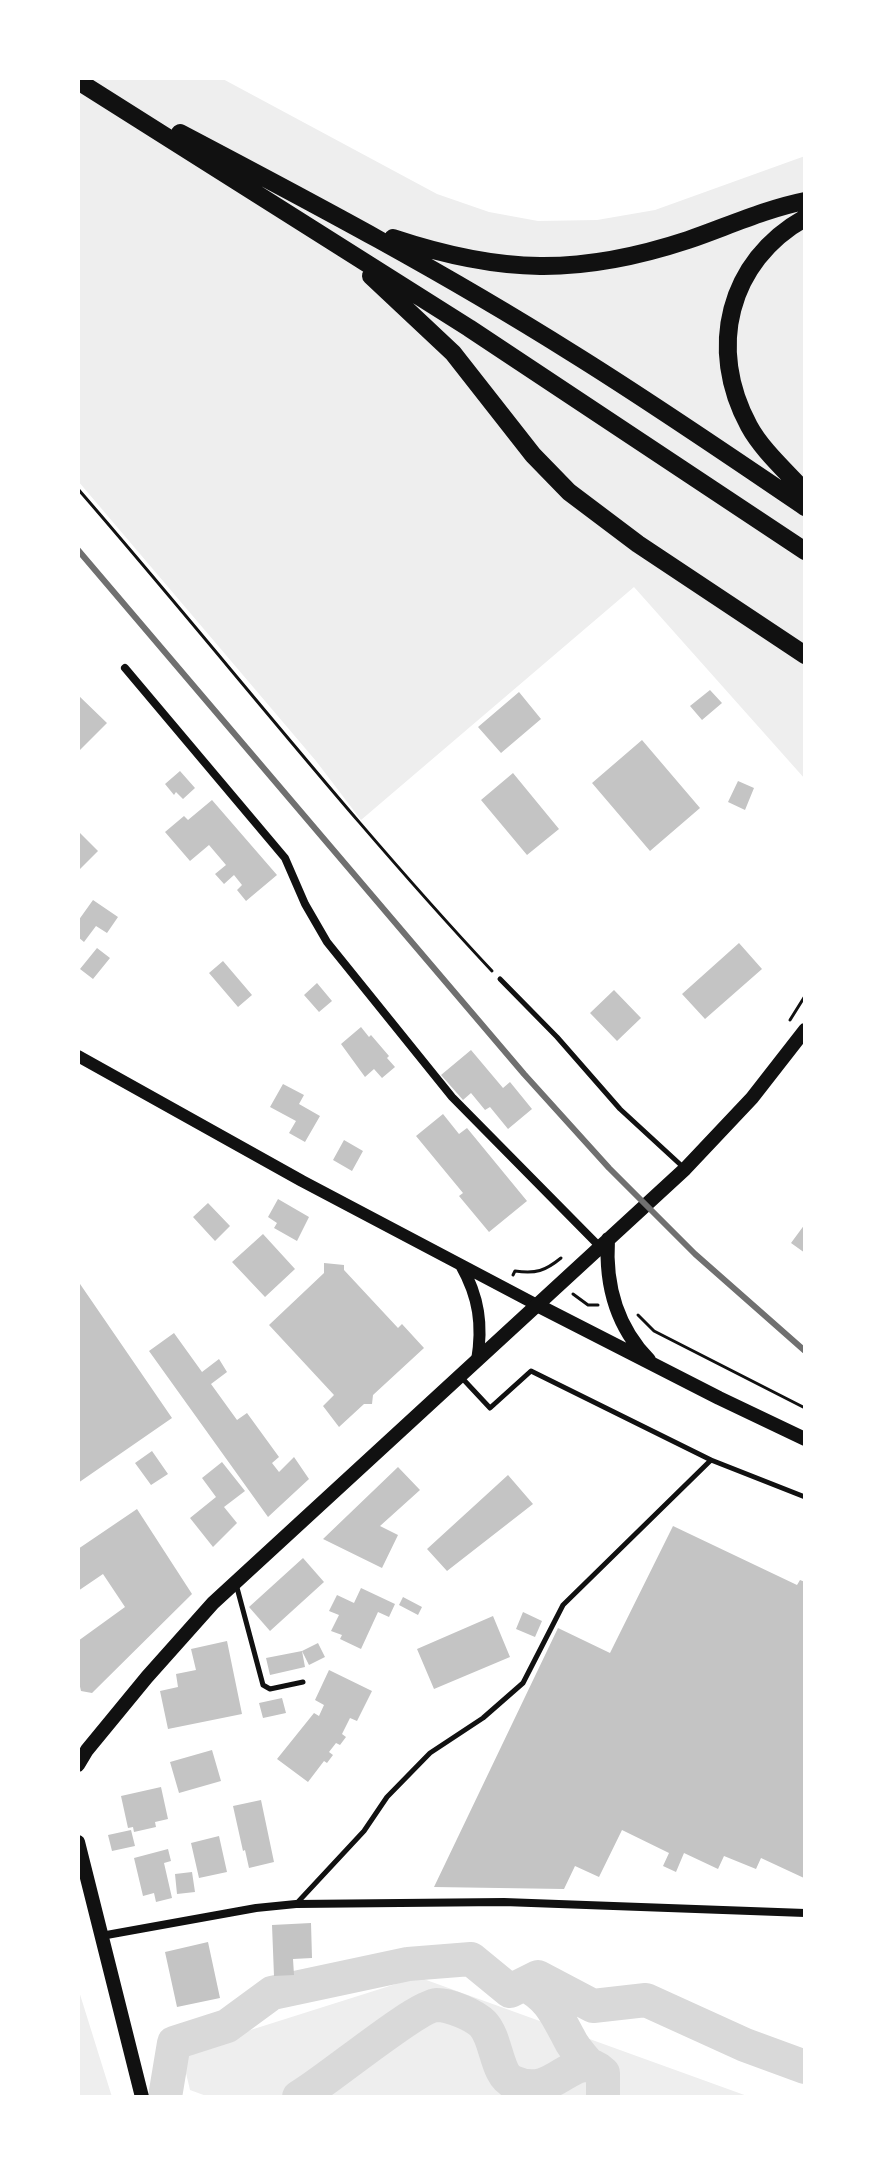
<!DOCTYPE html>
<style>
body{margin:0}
#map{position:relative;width:883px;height:2175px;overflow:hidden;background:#fff;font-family:"Space Grotesk",sans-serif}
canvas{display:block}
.frame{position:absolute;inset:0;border:80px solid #fff;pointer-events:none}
</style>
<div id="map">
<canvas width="883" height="2175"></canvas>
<div class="frame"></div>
</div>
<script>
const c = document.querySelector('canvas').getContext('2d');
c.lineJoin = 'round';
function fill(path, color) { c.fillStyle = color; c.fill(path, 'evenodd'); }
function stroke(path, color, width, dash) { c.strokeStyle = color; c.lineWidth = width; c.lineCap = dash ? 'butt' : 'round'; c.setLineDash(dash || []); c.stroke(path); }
fill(new Path2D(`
 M78 78H221L437 194 489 212 538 221 597 220 655 210 805 156V779L634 587 361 820 316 761 78 481Z
 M418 1977 750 2097H209L190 2090 181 2052Z
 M78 1988 112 2097H78Z`), '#eee');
stroke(new Path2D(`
 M525 1985C549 1996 557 2016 569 2038 573 2047 581 2056 588 2064
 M165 2097 174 2043 227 2026 272 1993 408 1964 471 1959 510 1991 538 1977 593 2006 646 2000 745 2045 805 2067
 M299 2097C327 2081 416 2006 437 2005 450 2005 474 2015 483 2024 497 2039 496 2075 513 2082 557 2102 572 2045 603 2073V2097`), '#d9d9d9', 34);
fill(new Path2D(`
 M710 690 722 703 702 720 690 706Z
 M519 692 541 719 501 753 478 727Z
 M78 695 107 723 78 752Z
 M642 740 700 808 650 851 592 783Z
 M180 771 195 788 183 799 176 792 174 795 165 784Z
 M513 773 559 829 527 855 481 800Z
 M738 781 754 788 745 810 728 802Z
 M212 800 277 875 246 901 237 890 242 885 234 875 224 884 215 874 226 865 209 845 190 861 165 832 184 816 188 820Z
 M78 831 98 851 78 871Z
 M93 900 118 917 107 933 96 926 84 942 78 937V921Z
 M739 943 762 969 705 1019 682 994Z
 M97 948 110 958 93 979 80 969Z
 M223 961 252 995 238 1007 209 973Z
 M317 983 332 1001 319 1012 304 995Z
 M614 990 641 1018 617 1041 590 1013Z
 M361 1027 369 1037 371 1035 389 1056 387 1058 395 1067 382 1078 374 1069 365 1077 341 1044Z
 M471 1050 503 1088 510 1082 532 1109 508 1129 490 1107 485 1110 471 1093 463 1100 441 1075Z
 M283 1084 304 1095 299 1104 320 1116 305 1142 289 1133 296 1121 270 1107Z
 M443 1114 459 1134 467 1128 527 1201 489 1232 459 1196 463 1193 416 1136Z
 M344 1140 363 1151 352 1171 333 1160Z
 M278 1199 309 1217 297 1241 274 1228 277 1223 268 1217Z
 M208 1203 230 1226 215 1241 193 1217Z
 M805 1224V1253L791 1243Z
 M263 1234 295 1269 265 1297 232 1262Z
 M324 1263 344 1265V1270L398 1328 402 1324 424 1348 373 1395 372 1404H364L339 1427 323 1406 334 1395 269 1325 324 1273Z
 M78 1281 172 1418 78 1483Z
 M174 1333 202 1372 219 1359 227 1372 211 1384 237 1420 247 1413 279 1457 272 1463 279 1472 294 1457 309 1479 268 1517 149 1351Z
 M152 1451 168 1474 151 1485 135 1463Z
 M222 1462 245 1491 224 1507 237 1523 213 1547 190 1518 216 1497 202 1478Z
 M398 1467 420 1490 380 1526 398 1535 382 1568 323 1539Z
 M508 1475 533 1504 447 1571 427 1549Z
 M137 1509 192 1594 92 1693 81 1691 78 1678V1641L125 1607 103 1574 78 1591V1549Z
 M673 1526 797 1585 800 1580 805 1582 804 1878 761 1858 756 1869 724 1856 718 1869 684 1853 676 1872 663 1866 669 1853 622 1830 599 1877 575 1866 564 1889 434 1887 558 1628 610 1653Z
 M303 1558 324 1582 270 1631 249 1607Z
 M361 1588 395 1604 389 1617 378 1612 361 1649 340 1639 342 1635 331 1631 339 1615 329 1611 337 1595 354 1603Z
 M403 1597 422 1607 418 1615 399 1605Z
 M523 1612 542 1621 535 1637 516 1629Z
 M493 1616 510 1657 434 1689 417 1649Z
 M227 1641 242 1714 168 1729 160 1691 178 1687 176 1674 196 1670 191 1649Z
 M318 1643 325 1657 309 1665 302 1651Z
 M302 1651 305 1667 270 1675 266 1658Z
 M329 1670 372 1691 357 1721 350 1718 342 1734 346 1737 340 1745 336 1743 329 1752 333 1755 327 1763 324 1761 308 1782 277 1759 314 1713 319 1716 324 1705 315 1700Z
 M282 1698 286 1713 263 1718 259 1703Z
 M212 1750 221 1781 179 1793 170 1762Z
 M161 1787 168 1819 155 1822 156 1827 134 1832 133 1827 128 1828 121 1796Z
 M261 1800 274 1862 249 1868 245 1850 243 1851 233 1806Z
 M131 1830 135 1846 112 1851 108 1835Z
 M219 1836 227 1872 199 1878 191 1843Z
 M168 1849 171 1861 164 1863 172 1898 156 1902 154 1893 143 1896 134 1858Z
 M192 1872 195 1892 177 1894 175 1874Z
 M311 1923 312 1958 293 1959 294 1975 274 1976 272 1925Z
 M208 1942 220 1998 177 2007 165 1952Z`), '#c4c4c4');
stroke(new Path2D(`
 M78 489C217 649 347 816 492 971
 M790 1020 805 996
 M513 1275 515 1271C536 1274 545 1271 561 1258
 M573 1294 588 1305H598
 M638 1315 654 1331 805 1408`), '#111', 3);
stroke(new Path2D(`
 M500 979 557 1037 620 1109 683 1167
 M711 1460 805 1497
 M236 1584 263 1685 270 1689 303 1682
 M297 1903 364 1831 387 1797 430 1753 483 1718 523 1683 563 1605 711 1460 531 1371 490 1408 462 1378`), '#111', 5);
stroke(new Path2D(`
 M125 668 285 858 305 904 327 942 452 1097 600 1247
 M101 1936 256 1908 296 1904 504 1902 805 1913`), '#111', 8);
stroke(new Path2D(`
 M78 1056 302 1181 537 1305
 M461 1265C479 1297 483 1325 477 1361`), '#111', 12);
stroke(new Path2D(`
 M608 1239C605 1285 616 1326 649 1360
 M537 1305 719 1398 805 1439
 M78 1765 87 1750 147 1677 213 1603 685 1169 752 1098 805 1030
 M78 1842 142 2097`), '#111', 14);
stroke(new Path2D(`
 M78 81 469 328 805 551
 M180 133C313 203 445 273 572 353 651 402 728 455 805 507
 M805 218C728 261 707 349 749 426 762 450 786 471 805 492
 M393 238C501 274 579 276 688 240 726 227 765 209 805 201
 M371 276 453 353 533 455 569 492 638 544 805 655`), '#111', 18);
stroke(new Path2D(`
 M78 550 524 1074 609 1168 695 1254 805 1351`), '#707070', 6);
</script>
